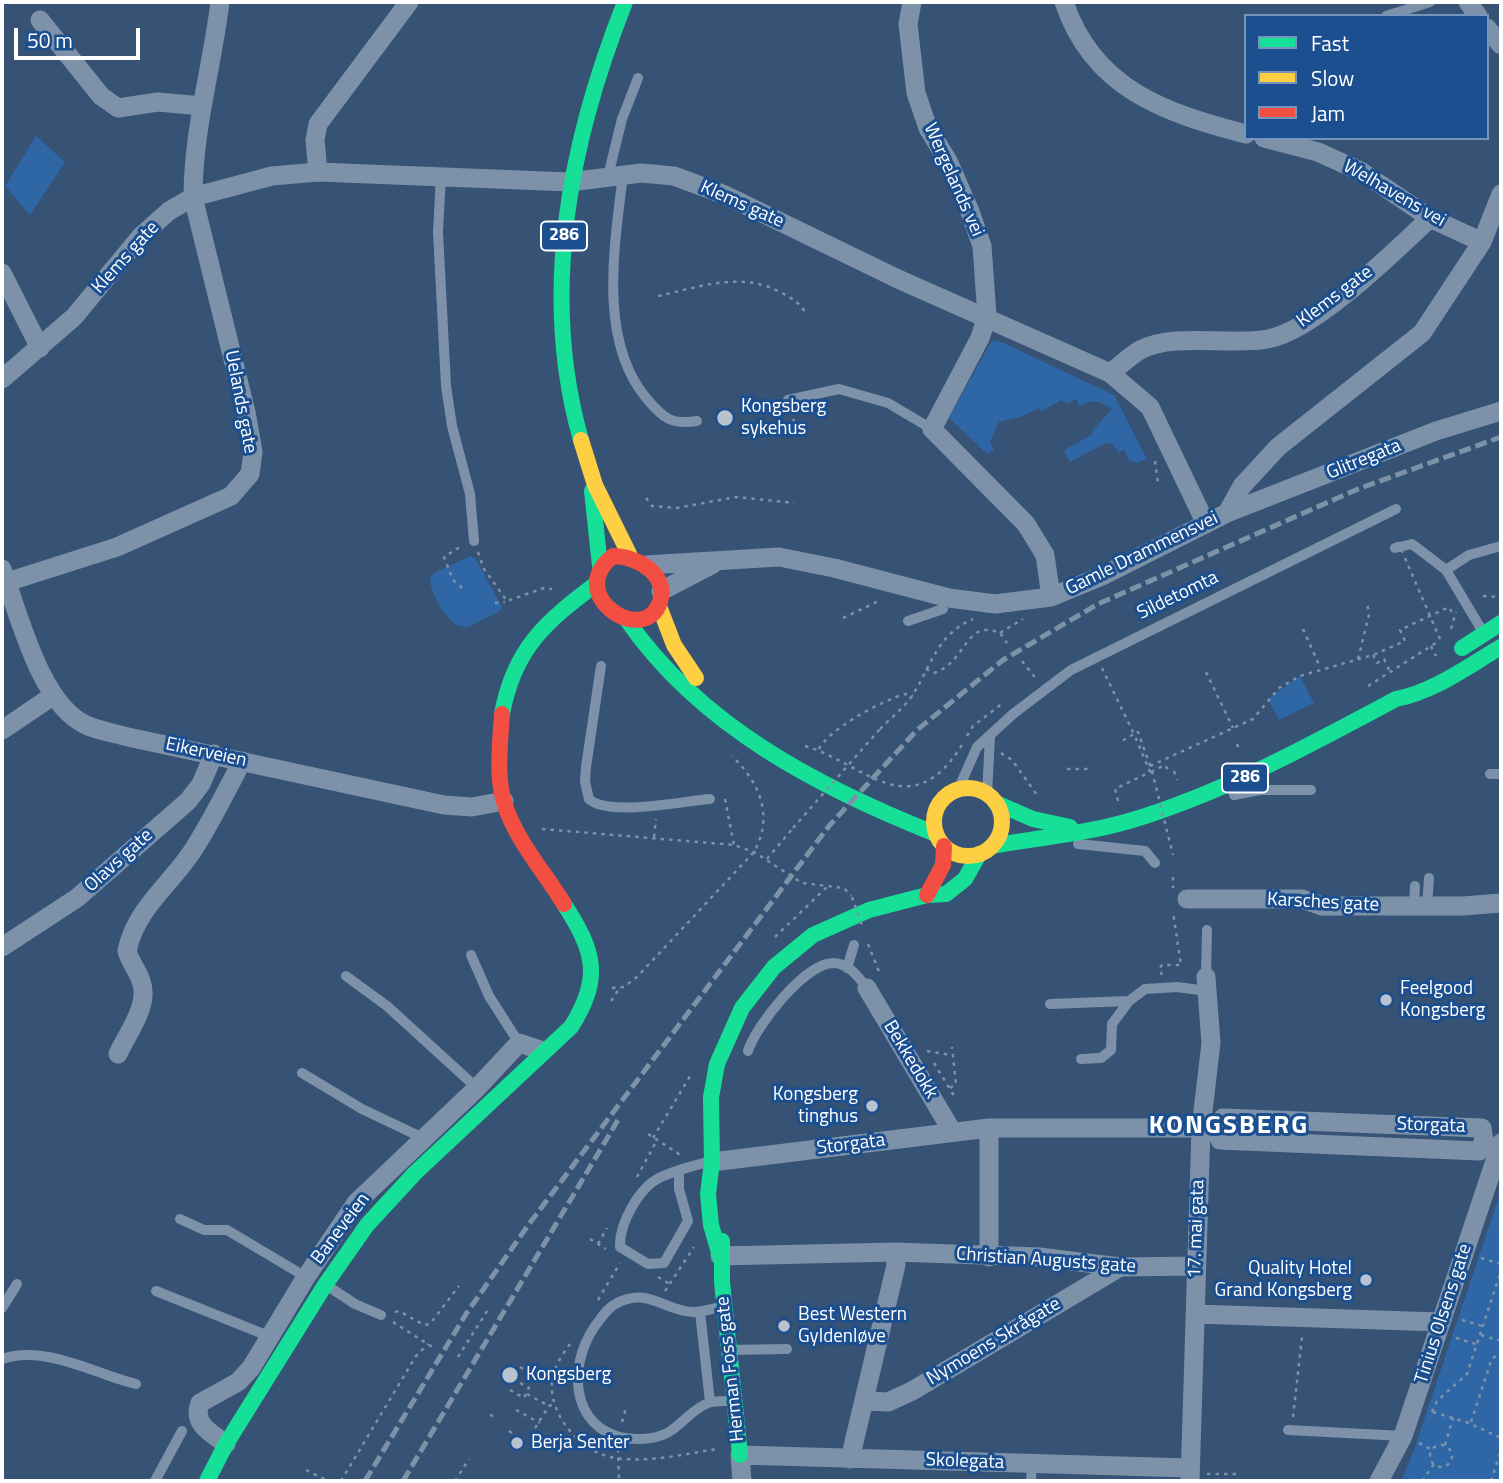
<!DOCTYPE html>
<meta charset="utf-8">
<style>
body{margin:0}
#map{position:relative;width:1503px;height:1483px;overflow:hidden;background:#365274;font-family:"Titillium Web",sans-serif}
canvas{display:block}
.frame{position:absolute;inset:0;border:4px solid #fff;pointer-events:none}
.legend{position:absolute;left:1244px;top:14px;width:245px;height:126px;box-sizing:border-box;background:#1b4f8f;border:2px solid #7695bc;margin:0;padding:9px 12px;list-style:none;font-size:21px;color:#fff}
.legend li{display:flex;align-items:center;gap:14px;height:35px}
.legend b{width:35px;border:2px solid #7695bc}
.scale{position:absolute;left:14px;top:28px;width:126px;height:32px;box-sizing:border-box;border:4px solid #fff;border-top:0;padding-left:9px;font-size:21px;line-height:24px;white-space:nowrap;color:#fff;-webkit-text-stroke:5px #1b4f8f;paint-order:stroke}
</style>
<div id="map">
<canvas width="1503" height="1483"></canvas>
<div class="frame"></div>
<ul class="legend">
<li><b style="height:9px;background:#16e098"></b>Fast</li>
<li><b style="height:9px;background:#ffcf43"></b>Slow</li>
<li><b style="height:9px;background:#f24e42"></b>Jam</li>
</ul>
<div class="scale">50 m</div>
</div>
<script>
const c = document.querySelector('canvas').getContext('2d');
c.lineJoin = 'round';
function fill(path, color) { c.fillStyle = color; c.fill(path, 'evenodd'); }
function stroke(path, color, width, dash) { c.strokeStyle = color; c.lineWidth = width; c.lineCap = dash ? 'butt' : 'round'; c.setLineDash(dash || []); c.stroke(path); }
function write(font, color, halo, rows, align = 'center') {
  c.font = font + ' "Titillium Web",sans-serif'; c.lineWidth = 6; c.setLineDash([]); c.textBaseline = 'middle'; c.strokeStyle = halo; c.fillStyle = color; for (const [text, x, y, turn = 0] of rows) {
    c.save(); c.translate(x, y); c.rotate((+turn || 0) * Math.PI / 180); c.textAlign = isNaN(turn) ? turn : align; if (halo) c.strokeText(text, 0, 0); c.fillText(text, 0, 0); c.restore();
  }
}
fill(new Path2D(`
 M36 136 65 162 30 215 5 186Z
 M997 340 1114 395 1147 459 1137 463 1129 460 1124 450 1119 452 1112 444 1106 443 1070 462 1064 450 1093 434 1092 431 1112 409C1101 401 1092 399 1079 406L1076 399 1067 404 1061 400 1042 411 1039 408 1021 417 999 422 990 442 994 450 987 454 949 418 991 342Z
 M470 556 475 558 502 607 500 611 468 627 458 626C445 618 431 595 430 579L434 573Z
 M1300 676 1314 703 1279 720 1268 699Z
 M1501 1190V1481H1401L1414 1450Z`), '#2f66a5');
stroke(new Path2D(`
 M658 296C700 287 740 271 780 292 791 298 798 301 805 312
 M791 411 796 429
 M777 421 782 412
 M1155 461 1158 483
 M646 498 652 506 677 508 736 497 794 503
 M478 552 484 569 507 601 544 588 552 589
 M1405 558 1440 639
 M462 588 453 580 444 557 463 545
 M1483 596 1501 597
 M495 603 505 602
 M843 618 881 600
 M1303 629 1320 667
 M1451 629 1456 612
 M1000 633 1023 619
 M1431 646 1436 656
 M1373 655 1377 663 1384 659 1390 672
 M1358 659 1369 615 1367 602
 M1022 661 1037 680
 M1102 668 1134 734 1138 732 1152 771
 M926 669 934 673C967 662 965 618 1000 633L1007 643
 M1206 672 1233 728
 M1368 686 1439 641
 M880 729C891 718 906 706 914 693 932 663 938 634 973 619
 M967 736 973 726 1003 703
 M1237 744 1240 752
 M805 746C864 763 910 828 962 745
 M819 749C829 729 884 699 906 694L913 696
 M1001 753 1012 760 1037 795
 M1150 766 1253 719 1279 688 1300 676 1373 655 1405 641 1400 630 1449 607 1453 614
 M1067 769H1092
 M1174 771 1177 780
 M1151 772 1165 765 1168 770
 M725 799 734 845
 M1118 801 1115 789 1150 772 1134 734 1122 741
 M542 829 734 845 754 852 802 883 844 888 851 896
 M654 837 656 819
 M767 859 793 828
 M1173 877V888
 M775 937 828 886
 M868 944 880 974
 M1162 975 1159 969 1162 965H1181L1173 912
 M612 988 624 987 637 977 754 852C774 816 760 783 732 756
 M611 1001 619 989
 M927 1051 951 1055
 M934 1063 956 1099
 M950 1088 956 1084 952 1047
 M648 1134 682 1156
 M653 1138 692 1073
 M637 1177 657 1140
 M590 1239 606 1249
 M598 1244 607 1228
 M1481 1258 1501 1264
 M658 1277 670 1284
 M665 1291 694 1247
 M598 1300 620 1263
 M395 1312 399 1311 424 1325 430 1324 459 1286
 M1462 1320 1482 1326
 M393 1322 434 1348
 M1481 1335 1501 1341
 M1456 1338 1476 1344
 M570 1344C562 1355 553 1368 552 1382 549 1416 582 1454 616 1458 649 1463 684 1454 717 1449
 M458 1357 489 1308
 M520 1367 540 1379 551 1381
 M510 1390 524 1398 529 1388 513 1379
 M527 1394 549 1406
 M516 1410 540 1423
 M1432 1412 1437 1401 1467 1374 1501 1271
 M1433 1412 1469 1423 1501 1438
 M490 1415 493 1416
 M1293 1417 1302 1337
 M622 1422 626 1408
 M1471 1422 1492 1358 1501 1354
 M535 1428 549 1406 555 1404
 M509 1431 519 1438
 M1419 1443 1432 1450
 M1430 1456a11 11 0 1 1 22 0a11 11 0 1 1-22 0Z
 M1445 1445 1453 1418
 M618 1449 619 1481
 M306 1470 328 1481
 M1207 1474H1239
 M341 1481 416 1356 428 1344
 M455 1481 469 1459
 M1422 1481 1434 1464
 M1491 1481 1501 1450`), '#7d92a8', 2.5, [3.5, 5]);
stroke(new Path2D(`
 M1386 16 1430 2
 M623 174C615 244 597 340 647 399 663 418 671 425 697 421
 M441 176 438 232 446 386 452 426 470 494 474 541
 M608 176 622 119 638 78
 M788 400 839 389 888 403 932 429
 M1395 548 1412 544 1446 570 1483 632
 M1446 570 1469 555 1501 546
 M908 621 943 609
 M601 666 586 767 585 782 589 799C609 817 683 801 710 799
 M1490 774H1501
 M958 790 977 747 1013 714 1071 670 1396 509
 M987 795 990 736
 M1234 795 1260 790H1311
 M1078 844 1145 851 1155 863
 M1414 906 1415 886
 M1427 906 1429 878
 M471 955 489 996 519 1043
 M847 968 854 945
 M346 976 387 1006 477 1088
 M1206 977 1207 930
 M1050 1004 1129 1001 1145 989 1177 987 1207 991
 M748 1051C756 1026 804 964 833 963 849 963 858 977 867 988
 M1081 1059 1101 1058 1111 1050 1112 1024 1129 1001
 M302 1073 362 1109 423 1138
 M679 1173V1189L688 1221 664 1263 648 1264 620 1247C619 1224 639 1187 661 1177 672 1172 698 1164 709 1162
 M180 1219 204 1230H227L306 1277
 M326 1285 355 1304 381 1315
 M156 1291 271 1337
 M724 1306C715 1308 703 1312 693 1312 664 1311 649 1287 617 1303 607 1308 602 1317 595 1326 564 1371 573 1439 639 1439 679 1439 680 1415 708 1403 715 1400 726 1401 734 1401
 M2 1308 17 1284
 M700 1312 710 1402
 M730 1350 787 1349
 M2 1359C44 1344 95 1374 136 1384
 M1288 1430 1403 1436
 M155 1481 182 1431
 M1031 1481 1032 1464`), '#7d92a8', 10);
stroke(new Path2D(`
 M912 2 908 24 916 93 928 128 949 163 969 209 982 246 987 316 980 338 932 429 1026 524 1045 555 1051 597
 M1064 2C1093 89 1165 113 1246 134
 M1468 2 1478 16
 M40 20 101 96 118 108 158 102 202 106
 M1487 28 1501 45
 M1264 138 1318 152 1362 172 1430 218 1482 242
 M318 172 315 140 318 124 409 2
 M2 273 40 348
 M1110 373 1150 407 1206 524
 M2 379 74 317 141 236 169 211 193 197 272 176 318 172 570 182 641 173 674 176 725 195 898 279 1110 373C1120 366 1130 356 1140 350 1175 332 1230 346 1268 339 1314 331 1395 251 1430 218
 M1227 513 1436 431 1501 411
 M646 565 779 557 834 568 949 598 995 604 1051 597 1102 576 1227 513 1242 486 1278 447 1422 333 1482 242 1501 194
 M2 569C19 614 40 704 86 725 99 731 115 733 128 737L444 805 472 807 504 801
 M7 582 117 547 231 496 250 474 253 452 246 412 193 197C193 131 212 67 220 2
 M661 591 713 564
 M2 730 54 695
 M1187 899H1302L1322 906H1463L1501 903
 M2 947 77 898 188 801 201 784 214 754
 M867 988 952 1131
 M118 1054C128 1032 150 1005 141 981 138 971 130 962 127 951 136 907 173 883 195 847 212 820 227 790 242 761
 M1223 1118 1482 1128 1484 1141 1479 1151 1220 1140 1216 1129Z
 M989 1128V1257
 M712 1162 989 1128H1201
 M720 1256 895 1252 1039 1257 1120 1267 1196 1266
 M1195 1314 1440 1322
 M864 1401 888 1402 912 1391 1120 1267
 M226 1444C211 1433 192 1424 200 1403L238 1382 251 1368 306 1277 356 1203 477 1088 519 1043 543 1051
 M850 1459 896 1265 895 1252
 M742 1481 740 1455 1190 1468
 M1190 1481 1201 1128 1211 1043 1206 977
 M1379 1481 1403 1436 1501 1143`), '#7d92a8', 19);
stroke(new Path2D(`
 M581 440C539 293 570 141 625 2
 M592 491 600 566
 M627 620C700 726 820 788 936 834
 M1462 648 1501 623
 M502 714C514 649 545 622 596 584
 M996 803 1033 819 1070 827
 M992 846C1037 838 1084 834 1129 821 1223 793 1310 745 1396 699 1434 692 1468 666 1501 647
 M722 1241V1282L740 1455
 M720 1256 711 1225 708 1194 712 1162 711 1097 717 1064 742 1008 774 967 813 935 869 910 927 895 946 894 965 879 979 854
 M207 1481 226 1444 325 1285 367 1225 415 1173 571 1027C602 978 595 952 564 904`), '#16e098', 16);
stroke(new Path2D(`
 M581 440 595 485 630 556
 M659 606 674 645 696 678
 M934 822a34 34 0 1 1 68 0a34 34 0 1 1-68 0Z`), '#ffcf43', 16);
stroke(new Path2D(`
 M613 556C636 556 669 574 660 602 645 648 563 595 613 556Z
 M502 714C500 746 495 781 507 811 520 845 545 873 564 904
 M927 895 943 865 944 846`), '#f24e42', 16);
stroke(new Path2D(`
 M365 1481 466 1314 529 1224 829 826 917 730 1003 660 1098 604 1358 489 1501 437
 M403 1481 618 1120`), '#7e92a7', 5, [12, 5]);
stroke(new Path2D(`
 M1397 542 1404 555
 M1152 771 1173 855
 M793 828 880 729
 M852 897 863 928`), '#7d92a8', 2.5, [3.5, 5]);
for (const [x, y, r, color] of [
 [725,418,9,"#b9c2ce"],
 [1386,1000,7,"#b9c2ce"],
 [872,1106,7,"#b9c2ce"],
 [1366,1280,7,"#b9c2ce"],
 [784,1326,7,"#b9c2ce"],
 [510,1375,9,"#b9c2ce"],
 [517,1443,7,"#b9c2ce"]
]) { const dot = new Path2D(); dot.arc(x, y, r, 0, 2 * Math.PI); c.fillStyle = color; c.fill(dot); stroke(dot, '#1b4f8f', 2.5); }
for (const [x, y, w] of [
 [564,236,46],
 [1245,778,46]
]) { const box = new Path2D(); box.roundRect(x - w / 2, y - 14.5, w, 29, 5); c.fillStyle = '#1b4f8f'; c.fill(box); stroke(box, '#fff', 2); }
write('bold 18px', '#fff', null, [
 ["286",564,236],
 ["286",1245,778]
]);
write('19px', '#fff', '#1b4f8f', [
 ["Wergelands vei",953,180,66],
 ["Welhavens vei",1394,194,30],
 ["Klems gate",742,205,24],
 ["Klems gate",126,258,-48],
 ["Klems gate",1335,297,-37],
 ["Uelands gate",240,402,79],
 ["Glitregata",1364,460,-22],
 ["Gamle Drammensvei",1142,554,-26],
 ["Sildetomta",1178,596,-26],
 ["Eikerveien",206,753,12],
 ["Olavs gate",119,861,-42],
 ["Karsches gate",1323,903,3],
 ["Bekkedokk",910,1060,59],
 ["Storgata",1431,1126,2],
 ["Storgata",851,1145,-7],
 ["Baneveien",341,1229,-53],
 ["17. mai gata",1197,1229,-88],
 ["Christian Augusts gate",1046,1261,4],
 ["Tinius Olsens gate",1444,1314,-72],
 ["Nymoens Skrågate",994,1342,-31],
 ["Herman Foss gate",731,1369,-96],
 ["Skolegata",965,1462,2]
]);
write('19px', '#fff', '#1b4f8f', [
 ["Kongsberg",741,407],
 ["sykehus",741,429],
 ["Feelgood",1400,989],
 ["Kongsberg",1400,1011],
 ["Kongsberg",858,1095,"right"],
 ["tinghus",858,1117,"right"],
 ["Quality Hotel",1352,1269,"right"],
 ["Grand Kongsberg",1352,1291,"right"],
 ["Best Western",798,1315],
 ["Gyldenløve",798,1337],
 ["Kongsberg",526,1375],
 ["Berja Senter",531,1443]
], 'left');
c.letterSpacing = '2px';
write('bold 26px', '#fff', '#1b4f8f', [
 ["KONGSBERG",1229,1127]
]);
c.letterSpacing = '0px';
</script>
